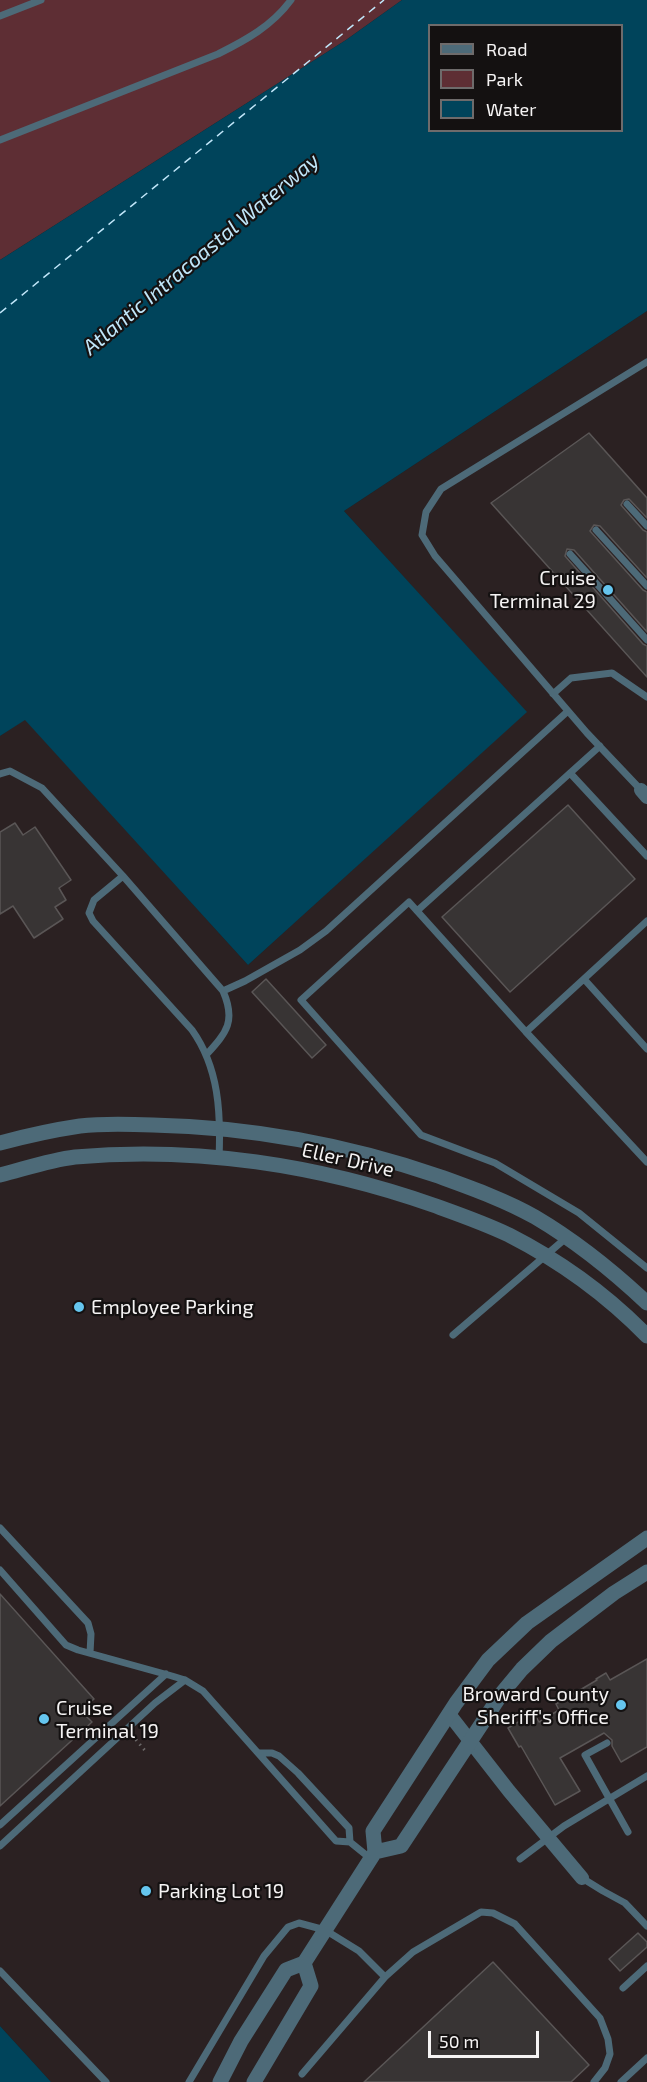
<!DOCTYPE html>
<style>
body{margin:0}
#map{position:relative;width:647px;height:2082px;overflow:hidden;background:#1d1a1a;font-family:"Exo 2",sans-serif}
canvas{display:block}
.legend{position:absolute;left:428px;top:24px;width:195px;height:108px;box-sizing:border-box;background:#141111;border:2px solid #6e6b6b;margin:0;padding:8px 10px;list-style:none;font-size:18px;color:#f5f3f3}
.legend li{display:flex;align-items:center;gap:12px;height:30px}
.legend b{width:30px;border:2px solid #6e6b6b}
.scale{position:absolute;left:428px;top:2031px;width:111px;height:27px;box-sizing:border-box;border:3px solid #f5f3f3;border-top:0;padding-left:8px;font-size:18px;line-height:21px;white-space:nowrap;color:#f5f3f3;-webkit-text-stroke:4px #141111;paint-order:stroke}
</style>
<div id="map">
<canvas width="647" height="2082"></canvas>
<ul class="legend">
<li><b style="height:8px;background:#4d6a78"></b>Road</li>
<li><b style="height:16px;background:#5e2e34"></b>Park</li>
<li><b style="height:16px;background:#00445b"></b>Water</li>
</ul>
<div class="scale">50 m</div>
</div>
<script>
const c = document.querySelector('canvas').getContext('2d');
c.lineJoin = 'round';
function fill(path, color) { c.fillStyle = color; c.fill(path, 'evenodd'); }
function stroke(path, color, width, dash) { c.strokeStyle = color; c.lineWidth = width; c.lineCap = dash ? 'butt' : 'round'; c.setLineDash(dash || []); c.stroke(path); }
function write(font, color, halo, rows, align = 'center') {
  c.font = font + ' "Exo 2",sans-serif'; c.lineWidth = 4.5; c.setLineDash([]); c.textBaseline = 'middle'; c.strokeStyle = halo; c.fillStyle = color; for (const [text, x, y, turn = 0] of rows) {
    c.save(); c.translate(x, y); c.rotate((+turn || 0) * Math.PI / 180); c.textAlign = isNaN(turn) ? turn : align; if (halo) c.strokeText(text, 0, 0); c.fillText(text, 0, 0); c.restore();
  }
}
fill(new Path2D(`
 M647 311V2082H51L0 2026V736L25 719 248 965 526 712 344 511Z`), '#2b2122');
fill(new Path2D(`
 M0 0H402L346 40 0 260Z`), '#5e2e34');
fill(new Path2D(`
 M402 0H647V311L344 511 527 712 248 965 25 720 0 736V260L346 40ZM430 26H622V130H430Z
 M0 2026 51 2082H0Z`), '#00445b');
stroke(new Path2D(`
 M0 313 384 0`), '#c0e6f9', 1.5, [8, 6]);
const building = new Path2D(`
 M589 433 647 498V518L629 499 624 500 621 505 643 530 647 532V578L600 526 594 525 590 531 643 590 647 592V632L574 550 567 549 565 556 643 644 647 646V677L491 503Z
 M568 805 635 879 510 992 442 917Z
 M15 823 23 835 35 827 71 880 59 888 66 900 55 907 63 919 34 938 13 906 0 914V832Z
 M266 979 326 1045 312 1058 252 992Z
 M0 1594 94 1699 81 1711 92 1722 0 1806Z
 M647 1659V1747L621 1762 612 1746V1740L604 1733 560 1758 580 1791 555 1805 521 1746 519 1747 508 1728 534 1713 539 1722 559 1710 556 1704 597 1680 596 1679 606 1673 610 1680Z
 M638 1933 647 1942V1947L620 1971 609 1959Z
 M493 1962 589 2065 571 2082H364Z`);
fill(building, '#383434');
stroke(building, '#5a5656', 1.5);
stroke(new Path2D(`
 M132 1735 147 1753`), '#6b6868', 3, [1.5, 4.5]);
stroke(new Path2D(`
 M0 16 41 0
 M0 140 218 54C246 40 272 26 291 0
 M627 504 647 526
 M596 530 647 586
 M570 554 647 640
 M553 694 571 678 612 673 647 697
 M570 773 647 856
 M0 774 10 771 42 788 123 876 94 900 89 913 93 921 192 1030C219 1068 221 1113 219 1159
 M641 790 587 733 435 556 422 535 426 512 441 489 647 362
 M123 876 223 991C236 1021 227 1032 207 1054
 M417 911 600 746
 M647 921 526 1032 409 902 301 1000 421 1135 495 1163 579 1213 647 1268
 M584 979 647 1049
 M223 991 245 981 300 950 326 931 568 711
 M526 1032 647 1162
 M453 1335 566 1238
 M0 1528 88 1623 91 1634 90 1653
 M0 1570 66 1645 78 1650 172 1676 185 1680 203 1691 336 1841 350 1842 371 1859
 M607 1743 585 1755 628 1832
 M260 1753H272L279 1756 298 1773 349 1828 350 1842
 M0 1825 166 1674
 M0 1846 155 1703 185 1680
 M520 1859 564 1826 647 1776
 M582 1878 603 1891 625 1903 647 1926
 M0 1971 106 2082
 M385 1977 413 1952 481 1912 493 1913 515 1924 600 2018 608 2039 610 2054 605 2068 594 2082
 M623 1988 647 1966
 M189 2082 264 1956 288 1927 299 1923 325 1930 359 1951 385 1977 302 2074
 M621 2082 647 2058`), '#4d6a78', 7);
stroke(new Path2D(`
 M641 790 647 797
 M449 1714 509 1791 582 1878`), '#4d6a78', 14);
stroke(new Path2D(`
 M0 1143C26 1136 53 1130 80 1126 104 1123 129 1124 153 1125 249 1127 347 1145 438 1176 471 1188 505 1200 535 1217 574 1240 614 1272 647 1303
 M0 1175C24 1169 50 1160 75 1157 195 1146 319 1165 433 1205 458 1214 484 1223 509 1235 560 1261 607 1295 647 1336
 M375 1852 401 1846 502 1693 522 1669 551 1641 614 1593 647 1572
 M220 2082 241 2041 286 1970 304 1963 375 1852 373 1831 456 1703 488 1660 527 1623 647 1538
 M254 2082 311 1986 304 1963`), '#4d6a78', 15);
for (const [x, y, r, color] of [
 [608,590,6,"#65c5ee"],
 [79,1307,6,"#65c5ee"],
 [621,1705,6,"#65c5ee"],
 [44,1719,6,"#65c5ee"],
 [146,1891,6,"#65c5ee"]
]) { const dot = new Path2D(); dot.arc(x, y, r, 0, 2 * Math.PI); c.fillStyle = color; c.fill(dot); stroke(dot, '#141111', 2); }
write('20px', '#f5f3f3', '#141111', [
 ["Cruise",596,578,"right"],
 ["Terminal 29",596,601,"right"],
 ["Employee Parking",91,1307],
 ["Broward County",609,1694,"right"],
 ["Sheriff's Office",609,1717,"right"],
 ["Cruise",56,1708],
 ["Terminal 19",56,1731],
 ["Parking Lot 19",158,1891]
], 'left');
write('20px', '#f5f3f3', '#141111', [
 ["Eller Drive",348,1160,13]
]);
write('italic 21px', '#c0e6f9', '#141111', [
 ["Atlantic Intracoastal Waterway",201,254,-40]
]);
</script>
